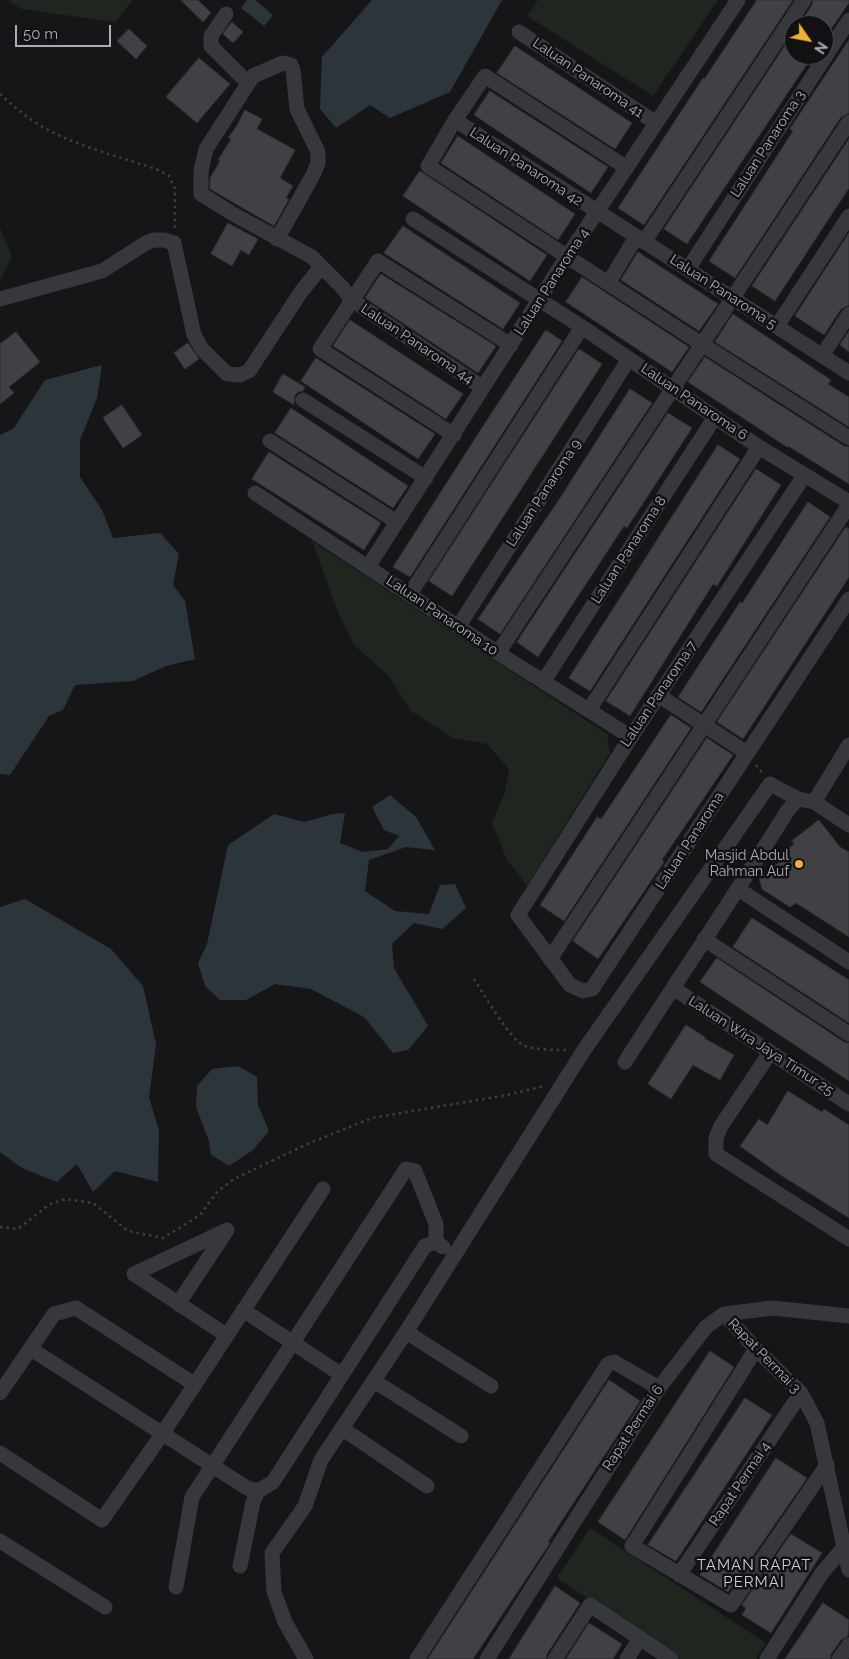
<!DOCTYPE html>
<style>
body{margin:0}
#map{position:relative;width:849px;height:1659px;overflow:hidden;background:#161618;font-family:Raleway,sans-serif}
canvas{display:block}
.north{position:absolute;left:784px;top:15px;width:50px;height:50px;box-sizing:border-box;background:#111113;border:1px solid #4d4f55;border-radius:50%;rotate:123deg;font-size:14px;font-weight:700;line-height:20px;text-align:center;color:#a8adb8}
.north::after{content:'';display:block;margin:auto;width:18px;height:22px;background:#f2b134;clip-path:polygon(50% 0,100% 100%,50% 72%,0 100%)}
.scale{position:absolute;left:15px;top:25px;width:96px;height:22px;box-sizing:border-box;border:2px solid #a8adb8;border-top:0;padding-left:6px;font-size:15px;line-height:18px;white-space:nowrap;color:#a8adb8;-webkit-text-stroke:4px #111113;paint-order:stroke}
</style>
<div id="map">
<canvas width="849" height="1659"></canvas>
<div class="north">N</div>
<div class="scale">50 m</div>
</div>
<script>
const c = document.querySelector('canvas').getContext('2d');
c.lineJoin = 'round';
function fill(path, color) { c.fillStyle = color; c.fill(path, 'evenodd'); }
function stroke(path, color, width, dash) { c.strokeStyle = color; c.lineWidth = width; c.lineCap = dash ? 'butt' : 'round'; c.setLineDash(dash || []); c.stroke(path); }
function write(font, color, halo, rows, align = 'center') {
  c.font = font + ' Raleway,sans-serif'; c.lineWidth = 5; c.setLineDash([]); c.textBaseline = 'middle'; c.strokeStyle = halo; c.fillStyle = color; for (const [text, x, y, turn = 0] of rows) {
    c.save(); c.translate(x, y); c.rotate((+turn || 0) * Math.PI / 180); c.textAlign = isNaN(turn) ? turn : align; if (halo) c.strokeText(text, 0, 0); c.fillText(text, 0, 0); c.restore();
  }
}
fill(new Path2D(`
 M8 0H133L115 22 21 9Z
 M538 0H718L653 96 527 16Z
 M0 228 12 256 0 281Z
 M312 541 607 734 610 753 527 886 507 860 492 823 505 792 509 769 487 744 453 738 411 711 388 675 355 646 339 615Z
 M590 1528 766 1643 756 1659H680L557 1578Z`), '#1e261f');
fill(new Path2D(`
 M247 0H255L273 15 264 26 241 8Z
 M372 0H502L450 92 390 118 370 105 336 128 320 109 322 57Z
 M102 365 97 398 80 440V477L102 510 113 538 160 533 179 554 173 585 185 601 195 659 166 666 133 681 75 685 63 710 49 716 10 775 0 774V435L14 428 45 380Z
 M390 795 416 817 435 850 406 847 369 860 365 891 395 911 429 914 440 885 455 884 466 908 442 929 414 923 392 944 394 968 428 1026 408 1050 393 1053 364 1017 311 989 275 984 246 1000H220L205 986 198 963 207 944 228 845 274 814 304 822 333 814 345 813 340 843 362 852 388 849 399 836 384 830 372 807Z
 M25 899 111 949 143 986 156 1044 149 1097 159 1131 158 1182 115 1171 93 1192 77 1164 57 1182 22 1168 0 1152V907Z
 M238 1066 257 1077 258 1105 269 1131 253 1150 229 1166 211 1155 209 1141 196 1107 197 1086 212 1069Z`), '#2c353c');
const building = new Path2D(`
 M181 0H198L211 13 203 22Z
 M757 0H793L644 225 618 208 703 78 704 79Z
 M813 0H849V3L824 39V25H799L812 5Z
 M232 22 243 32 233 43 223 34Z
 M129 29 147 46 136 59 117 41Z
 M794 32V55H813L687 244 664 229Z
 M849 40V113L841 117 735 278 709 261 793 131 790 129Z
 M515 46 632 123 615 149 497 73Z
 M199 58 230 84 197 123 166 97Z
 M490 91 608 167 591 193 474 115Z
 M245 110 262 119 257 129 295 150 280 178 293 186 286 198 289 199 274 226 210 189V178L220 161 218 160 231 139 228 138 236 127Z
 M458 136 575 214 558 240 441 163Z
 M849 139V188L775 301 752 286Z
 M420 171 547 255 530 281 403 196Z
 M228 223 258 239 249 255 241 250 232 266 211 254Z
 M403 226 520 303 503 329 384 253Z
 M849 233V305L841 309 824 335 795 316Z
 M638 252 718 304 699 331 621 280Z
 M381 274 496 346 478 373 365 298Z
 M582 277 689 347 672 372 566 302Z
 M733 314 831 380 828 384 849 397V427L715 342Z
 M350 320 463 394 446 419 333 346Z
 M546 330 562 341 410 577 393 567 474 440Z
 M849 331V352L840 345Z
 M16 332 40 362 9 387 14 393 0 404V344Z
 M188 343 199 359 185 369 174 353Z
 M579 349 602 364 452 596 429 581Z
 M705 357 844 446 849 447V484L788 446 787 447 688 382Z
 M316 358 435 434 418 459 301 381Z
 M283 374 305 387 303 391 298 392 295 395 294 405 273 392Z
 M630 389 652 403 500 634 478 619 560 498Z
 M122 405 142 435 123 448 103 418Z
 M291 408 408 486 393 508 275 433Z
 M668 413 692 428 627 528 624 526 538 657 517 642Z
 M718 445 740 459 590 691 569 678Z
 M269 452 381 523 364 550 252 479Z
 M756 469 781 485 717 586 713 584 630 716 606 701Z
 M808 502 830 517 701 712 678 697 740 602 742 603Z
 M846 527 849 529V577L743 739 717 722Z
 M671 715 691 728 564 921 540 905 597 817 601 819Z
 M707 738 733 755 662 860 664 862 598 959 573 941Z
 M819 820 840 847 849 852V937L796 903 790 907 762 889 759 878 786 857 783 853 794 844 792 841Z
 M752 918 849 980V1023L733 947Z
 M717 958 844 1042 849 1043V1081L700 982Z
 M686 1025 705 1037 704 1038 734 1055 720 1080 693 1065 671 1099 648 1084Z
 M788 1091 822 1112 824 1109 849 1125V1218L779 1174 740 1146 759 1119 767 1125Z
 M710 1351 734 1367 625 1540 598 1522Z
 M609 1380 640 1401 548 1542 550 1543 544 1552 473 1659H428Z
 M745 1398 772 1415 676 1561 648 1545Z
 M776 1458 807 1478 728 1592 700 1575Z
 M791 1534 822 1553 771 1633 742 1615 746 1608 742 1605Z
 M555 1586 580 1603 547 1654 546 1659H509Z
 M823 1603 849 1620 848 1636 841 1640 831 1654 830 1659H785Z
 M589 1623 622 1644 613 1659H566Z`);
fill(building, '#404145');
stroke(building, '#303034', 1);
stroke(new Path2D(`
 M0 94C13 106 27 118 43 127 75 146 121 157 156 169L169 176 175 189V230
 M756 765 763 774
 M474 979C483 993 510 1039 523 1045 534 1050 557 1050 570 1050
 M0 1227 18 1229 50 1204 66 1199 93 1203 128 1231 163 1238 200 1215 217 1192 234 1179 305 1145 372 1118 507 1095 545 1086`), '#3d3f44', 2.5, [2.5, 4]);
stroke(new Path2D(`
 M226 14 211 36V46L248 83
 M519 32 656 123
 M455 120 849 373
 M627 168 485 76 455 120 428 166 703 345 849 438
 M413 219 582 327 759 447 849 502
 M277 239 313 175 318 163V152L297 109 293 70 291 65 283 63 253 76 206 149 201 171V194L233 214 312 257 342 287 352 300 483 388
 M644 242 804 0
 M688 269 849 20
 M609 282 636 237
 M0 299 102 271 146 243 154 240H164L174 243 194 335 202 349 227 374 240 375 249 371 301 292 321 267
 M777 326 849 216
 M822 356 849 314
 M303 400 426 478
 M454 435 320 349 378 261 511 345
 M270 441 397 522
 M804 476 631 737 518 915 570 985 583 991 592 989 849 599
 M255 493 498 653 631 737
 M368 567 555 275 738 0
 M410 594 582 327
 M458 627 629 359
 M498 653 849 122
 M543 682 715 417
 M658 695 747 753
 M589 710 759 447
 M814 802 849 825
 M738 889 849 962
 M704 939 849 1034
 M550 959 849 505
 M673 988 849 1104
 M770 1053 721 1126 716 1138V1154L849 1239
 M625 1062C679 978 735 895 788 810L798 799 814 802 849 745
 M134 1274 226 1335
 M134 1274 227 1230
 M178 1304 227 1230
 M243 1310 342 1375
 M724 1314 756 1349 801 1393 817 1423 849 1570
 M406 1332 491 1386
 M31 1349 247 1488 258 1491
 M756 1349 632 1546 731 1605 827 1465
 M374 1381 461 1436
 M0 1393 54 1314 76 1308 194 1384
 M343 1429 427 1486
 M0 1453 102 1520 163 1433 323 1189
 M0 1541 105 1607
 M240 1566 253 1502 258 1491 273 1482 425 1246 436 1242 443 1247
 M679 1575 801 1393
 M176 1587 192 1497 406 1169 415 1171 436 1224V1242
 M306 1659 285 1622 274 1592 272 1553 305 1506 321 1460 406 1332 584 1050 770 784 798 799
 M417 1659 608 1364 614 1362 659 1388
 M487 1659 659 1388 706 1327 724 1314 773 1308 849 1316
 M555 1659 590 1605 671 1659
 M627 1659 640 1638
 M767 1659 822 1573 844 1547
 M839 1659 849 1645`), '#37383d', 15);
for (const [x, y, r, color] of [
 [799,864,5,"#f2b134"]
]) { const dot = new Path2D(); dot.arc(x, y, r, 0, 2 * Math.PI); c.fillStyle = color; c.fill(dot); stroke(dot, '#111113', 2); }
write('14px', '#a8adb8', '#111113', [
 ["Laluan Panaroma 41",588,78,34],
 ["Laluan Panaroma 3",768,144,-57],
 ["Laluan Panaroma 42",526,167,33],
 ["Laluan Panaroma 4",552,282,-57],
 ["Laluan Panaroma 5",723,292,33],
 ["Laluan Panaroma 44",417,344,34],
 ["Laluan Panaroma 6",694,402,34],
 ["Laluan Panaroma 9",544,493,-57],
 ["Laluan Panaroma 8",629,550,-57],
 ["Laluan Panaroma 10",442,616,34],
 ["Laluan Panaroma 7",659,694,-56],
 ["Laluan Panaroma",690,841,-57],
 ["Laluan Wira Jaya Timur 25",761,1046,33],
 ["Rapat Permai 3",764,1356,46],
 ["Rapat Permai 6",633,1428,-57],
 ["Rapat Permai 4",740,1484,-56]
]);
write('14px', '#a8adb8', '#111113', [
 ["Masjid Abdul",789,856],
 ["Rahman Auf",789,872]
], 'right');
c.letterSpacing = '1px';
write('15px', '#c9ccd4', '#111113', [
 ["TAMAN RAPAT",754,1565],
 ["PERMAI",754,1582]
]);
c.letterSpacing = '0px';
</script>
